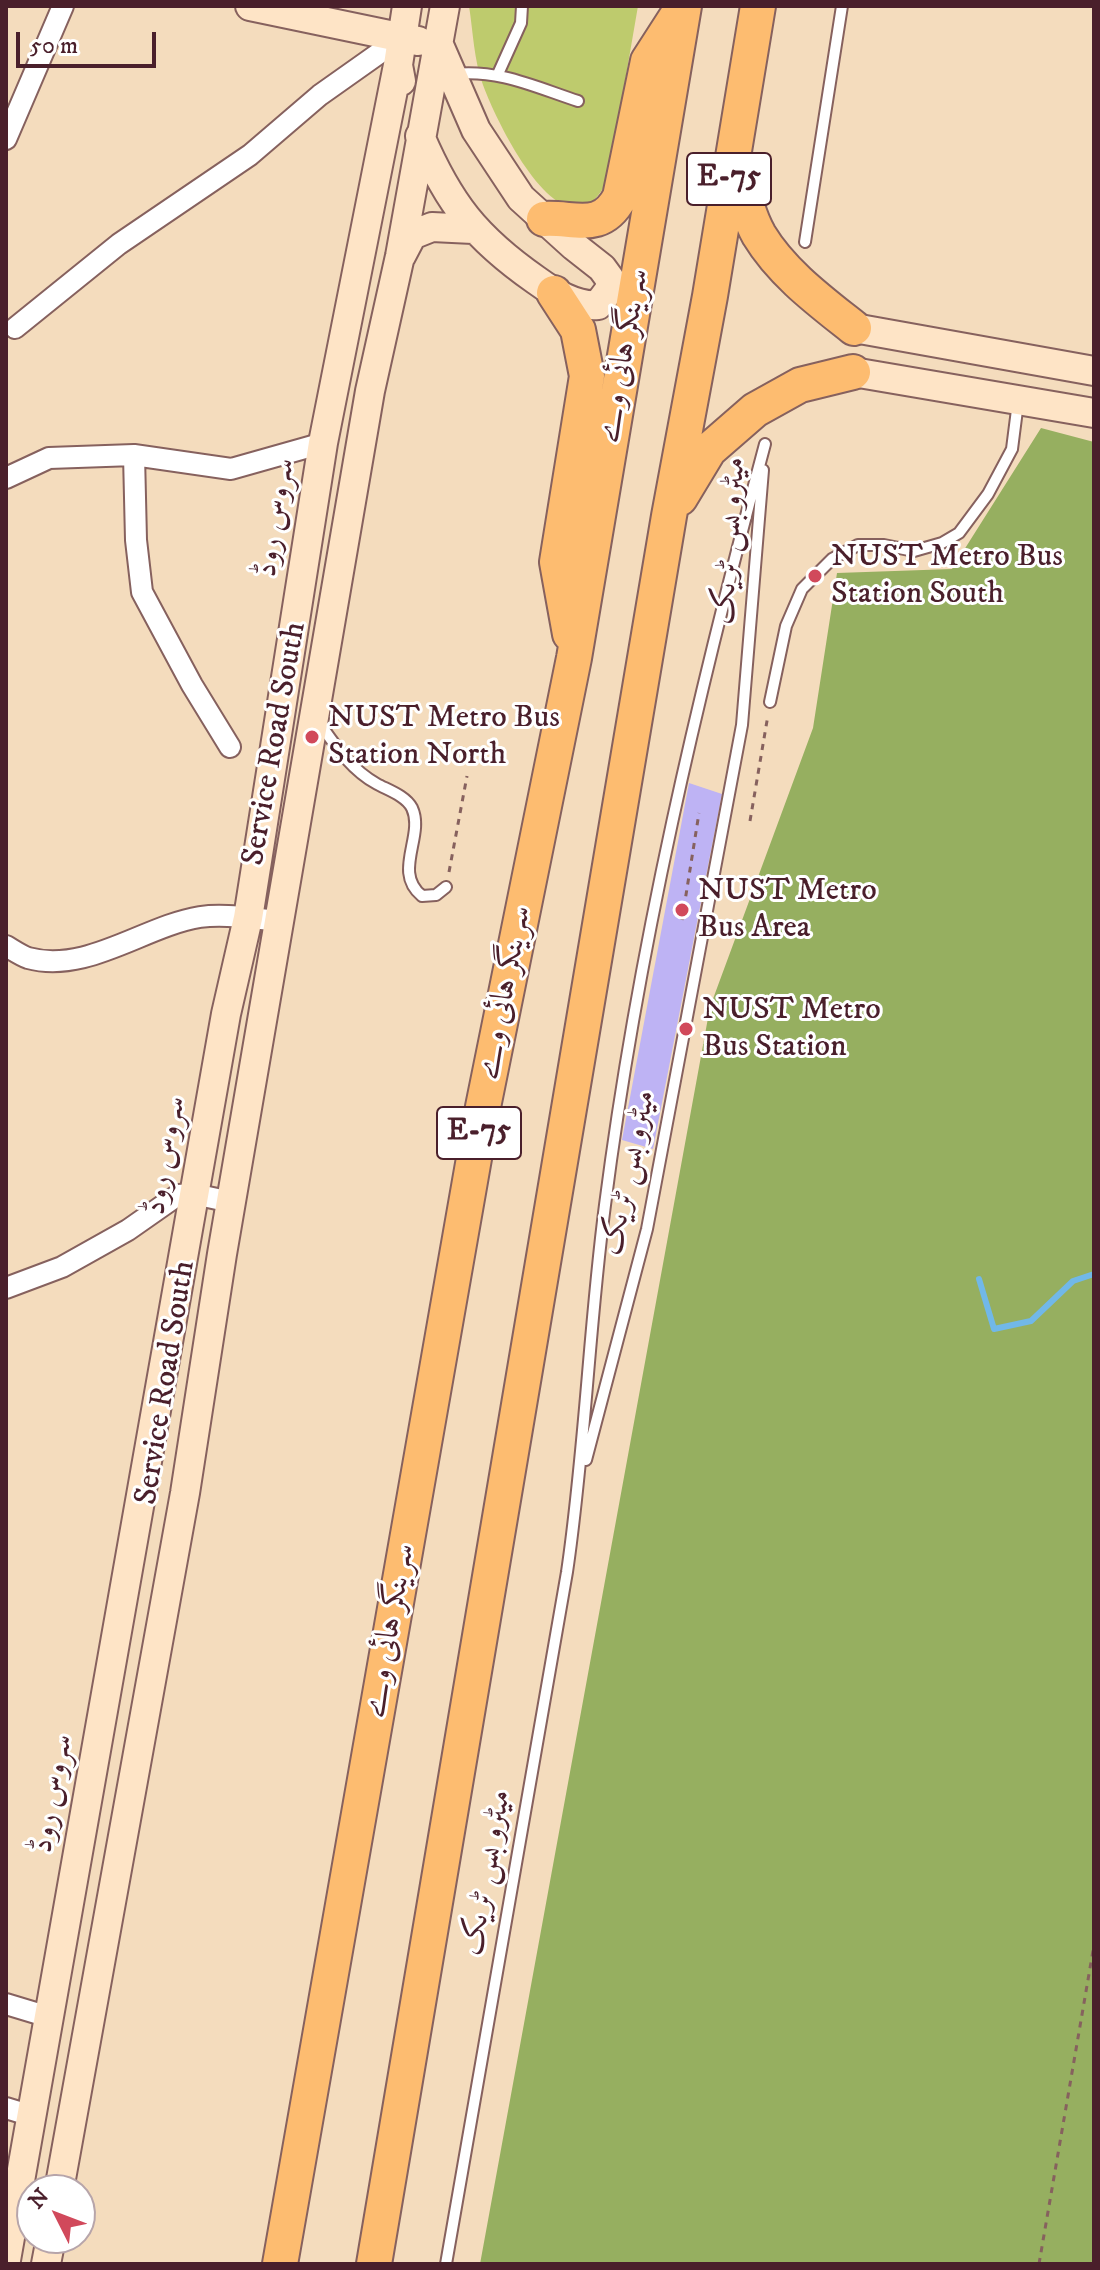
<!DOCTYPE html>
<meta charset="utf-8">
<style>
body{margin:0}
#map{position:relative;width:1100px;height:2270px;overflow:hidden;background:#f4dcbd;font-family:"IM FELL DW Pica",serif}
canvas{display:block}
.frame{position:absolute;inset:0;border:8px solid #4a1f2b;pointer-events:none}
.north{position:absolute;left:16px;top:2174px;width:80px;height:80px;box-sizing:border-box;background:#fff;border:2px solid #b7a5aa;border-radius:50%;rotate:312deg;font-size:22px;font-weight:700;line-height:32px;text-align:center;color:#4a1f2b}
.north::after{content:'';display:block;margin:auto;width:28px;height:36px;background:#d1495b;clip-path:polygon(50% 0,100% 100%,50% 72%,0 100%)}
.scale{position:absolute;left:16px;top:32px;width:140px;height:36px;box-sizing:border-box;border:4px solid #4a1f2b;border-top:0;padding-left:10px;font-size:24px;line-height:28px;white-space:nowrap;color:#4a1f2b;-webkit-text-stroke:6px #fff;paint-order:stroke}
</style>
<div id="map">
<canvas width="1100" height="2270"></canvas>
<div class="frame"></div>
<div class="north">N</div>
<div class="scale">50 m</div>
</div>
<script>
const c = document.querySelector('canvas').getContext('2d');
c.lineJoin = 'round';
function fill(path, color) { c.fillStyle = color; c.fill(path, 'evenodd'); }
function stroke(path, color, width, dash) { c.strokeStyle = color; c.lineWidth = width; c.lineCap = dash ? 'butt' : 'round'; c.setLineDash(dash || []); c.stroke(path); }
function write(font, color, halo, rows, align = 'center') {
  c.font = font + ' "IM FELL DW Pica",Amiri,serif'; c.lineWidth = 6; c.setLineDash([]); c.textBaseline = 'middle'; c.strokeStyle = halo; c.fillStyle = color; for (const [text, x, y, turn = 0] of rows) {
    c.save(); c.translate(x, y); c.rotate((+turn || 0) * Math.PI / 180); c.textAlign = isNaN(turn) ? turn : align; if (halo) c.strokeText(text, 0, 0); c.fillText(text, 0, 0); c.restore();
  }
}
fill(new Path2D(`
 M469 6H638L608 180C602 190 595 203 583 207 542 218 494 115 483 85 474 61 473 31 469 6Z`), '#becb6d');
fill(new Path2D(`
 M1041 428 1094 442V2264H480L710 1007 813 728 837 573 952 569Z`), '#96af60');
stroke(new Path2D(`
 M979 1279 994 1329 1031 1321 1073 1281 1094 1274`), '#71b8e8', 6);
fill(new Path2D(`
 M689 783 722 794 653 1149 622 1140Z`), '#beb3f4');
const service = new Path2D(`
 M453 74C499 69 535 87 578 101
 M498 74 521 23 522 6
 M805 242 842 6
 M770 702 786 626 802 589 832 559 858 545H884L914 551 942 543 959 533 988 494 1012 449 1018 402
 M318 721C335 745 350 769 377 784 388 790 406 796 412 808 425 836 392 872 422 896L436 895 446 887
 M586 1460 647 1229 742 725 763 470
 M446 2264 567 1572C585 1450 589 1327 605 1205 638 948 698 694 765 444`);
const minor = new Path2D(`
 M6 139 63 6
 M15 328 119 244 250 155 320 95 402 37
 M134 455 136 540 142 592 192 685 230 747
 M6 478 49 458 134 455 231 469 323 443
 M6 946C13 950 20 955 28 958 87 974 144 926 200 917 226 913 253 919 280 921
 M6 1288 62 1267 128 1230 178 1195 194 1194 231 1202
 M6 2004 49 2017
 M6 2108 32 2116`);
const secondary = new Path2D(`
 M250 6 418 41
 M401 81 398 65 407 6
 M420 136C449 204 476 238 536 280 554 293 576 307 598 305L610 289V279L602 268 574 246 521 198 476 130 439 45
 M401 256 412 235 432 227 473 229
 M854 328 1094 371
 M853 372 1094 413
 M59 2190 185 1493 222 1254 370 391 400 256 445 6
 M6 2260 226 1014 248 918 323 443 398 65
 M46 2264 51 2238`);
const trunk = new Path2D(`
 M736 163C742 187 747 214 759 235 782 273 820 301 854 328
 M544 219C575 217 601 233 620 197L648 61 677 16
 M554 293 578 330 587 376 557 562 570 634
 M680 498 709 450 755 410 800 385 853 372
 M280 2264 483 1107 574 658 684 6
 M374 2264 669 516 710 296 758 6`);
stroke(service, '#86615e', 14);
stroke(minor, '#86615e', 24);
stroke(secondary, '#86615e', 32);
stroke(trunk, '#86615e', 38);
stroke(new Path2D(`
 M750 821 768 715
 M449 872 467 776
 M682 920 699 813
 M1039 2264 1094 1945`), '#86615e', 3, [6, 6]);
stroke(service, '#fff', 10);
stroke(minor, '#fff', 20);
stroke(secondary, '#fee4c6', 28);
stroke(trunk, '#fdbc70', 34);
for (const [x, y, r, color] of [
 [815,576,8,"#d1495b"],
 [312,737,8,"#d1495b"],
 [682,910,8,"#d1495b"],
 [686,1029,8,"#d1495b"]
]) { const dot = new Path2D(); dot.arc(x, y, r, 0, 2 * Math.PI); c.fillStyle = color; c.fill(dot); stroke(dot, '#fff', 3); }
for (const [x, y, w] of [
 [729,179,84],
 [479,1133,84]
]) { const box = new Path2D(); box.roundRect(x - w / 2, y - 26, w, 52, 6); c.fillStyle = '#fff'; c.fill(box); stroke(box, '#4a1f2b', 2); }
write('bold 30px', '#4a1f2b', null, [
 ["E-75",729,179],
 ["E-75",479,1133]
]);
write('32px', '#4a1f2b', '#fff', [
 ["سرینگر ہائی وے",625,356,-80],
 ["سروس روڈ",277,518,-81],
 ["میٹرو بس ٹریک",731,541,-86],
 ["Service Road South",276,744,-80],
 ["سرینگر ہائی وے",506,993,-79],
 ["سروس روڈ",167,1156,-80],
 ["میٹرو بس ٹریک",630,1173,-78],
 ["Service Road South",167,1383,-81],
 ["سرینگر ہائی وے",391,1631,-80],
 ["سروس روڈ",54,1794,-80],
 ["میٹرو بس ٹریک",488,1873,-80]
]);
write('32px', '#4a1f2b', '#fff', [
 ["NUST Metro Bus",831,558],
 ["Station South",831,595],
 ["NUST Metro Bus",328,719],
 ["Station North",328,756],
 ["NUST Metro",698,892],
 ["Bus Area",698,929],
 ["NUST Metro",702,1011],
 ["Bus Station",702,1048]
], 'left');
</script>
